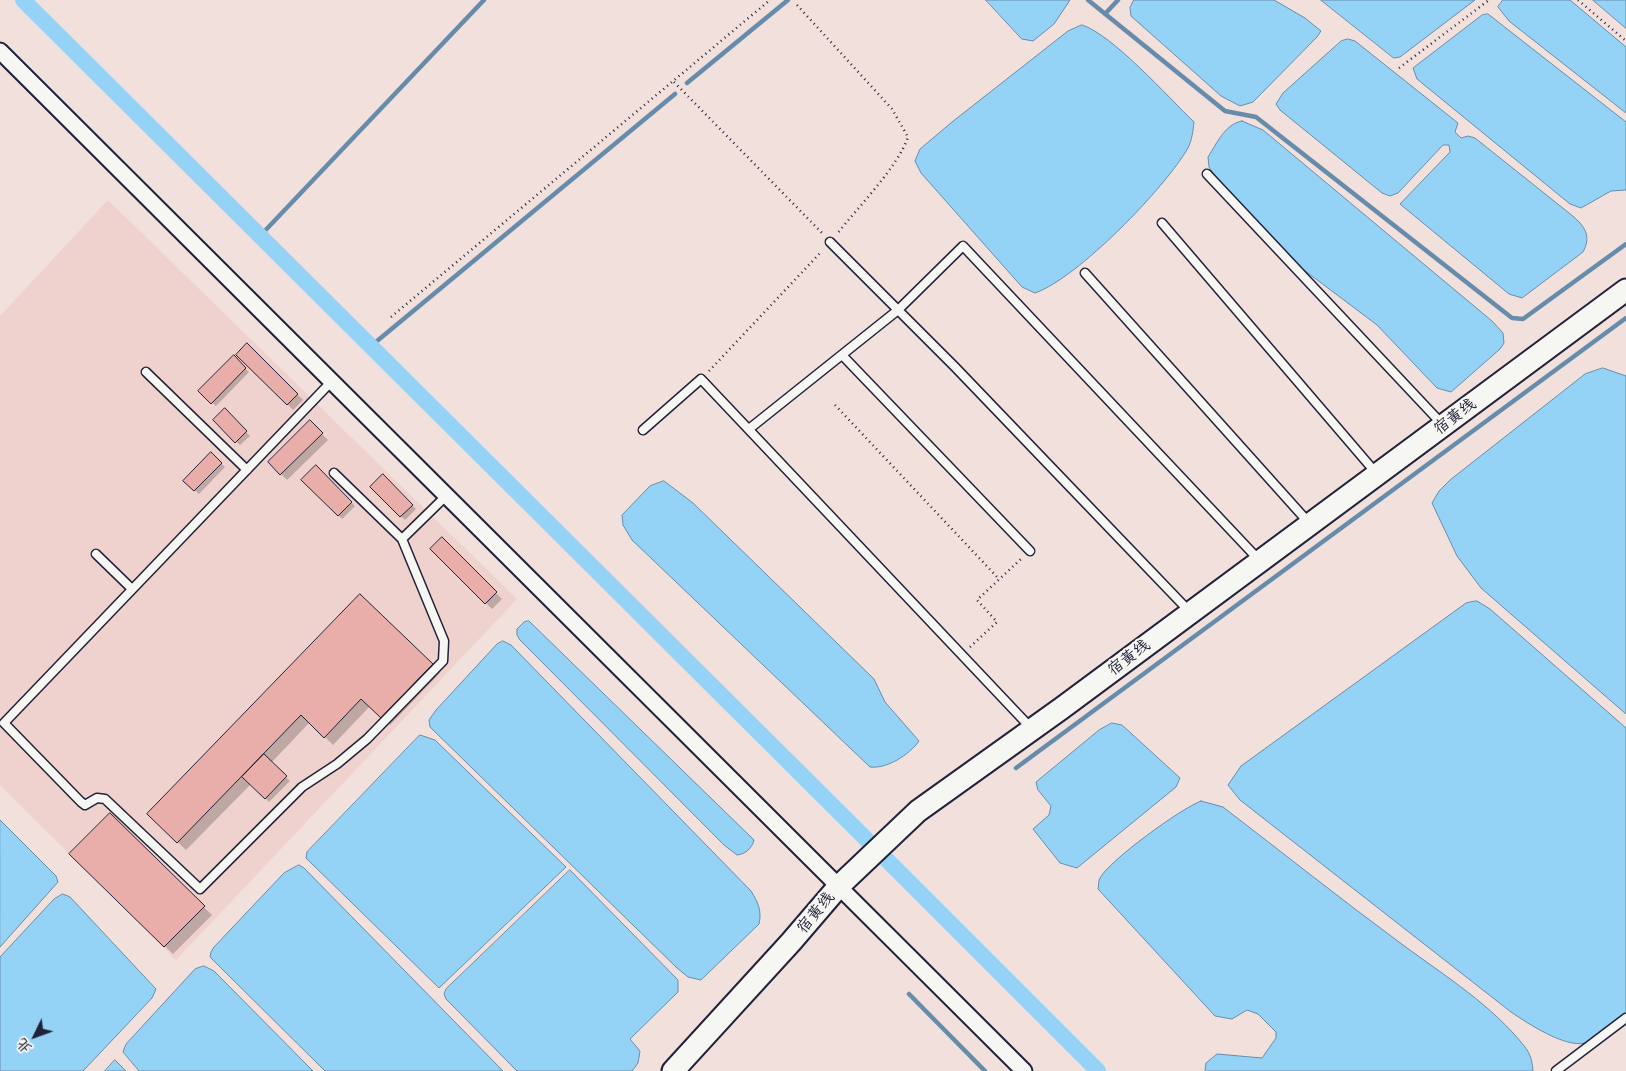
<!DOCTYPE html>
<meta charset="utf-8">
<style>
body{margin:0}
#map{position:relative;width:1626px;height:1071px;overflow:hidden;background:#f2e0dc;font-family:"Patrick Hand","LXGW WenKai TC",sans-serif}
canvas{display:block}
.north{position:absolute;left:10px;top:1011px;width:50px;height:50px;-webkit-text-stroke:4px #f6f6f2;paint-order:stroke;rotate:228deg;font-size:14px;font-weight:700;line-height:20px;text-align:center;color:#22223b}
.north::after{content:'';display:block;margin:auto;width:18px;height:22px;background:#22223b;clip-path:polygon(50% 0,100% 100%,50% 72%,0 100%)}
</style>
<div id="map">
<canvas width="1626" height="1071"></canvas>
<div class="north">北</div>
</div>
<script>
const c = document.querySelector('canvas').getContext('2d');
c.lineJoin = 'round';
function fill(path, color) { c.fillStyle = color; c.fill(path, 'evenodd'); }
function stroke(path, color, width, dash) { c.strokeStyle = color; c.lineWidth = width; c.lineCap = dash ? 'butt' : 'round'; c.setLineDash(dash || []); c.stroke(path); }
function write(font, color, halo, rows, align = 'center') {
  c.font = font + ' "Patrick Hand","LXGW WenKai TC",sans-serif'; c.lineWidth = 4; c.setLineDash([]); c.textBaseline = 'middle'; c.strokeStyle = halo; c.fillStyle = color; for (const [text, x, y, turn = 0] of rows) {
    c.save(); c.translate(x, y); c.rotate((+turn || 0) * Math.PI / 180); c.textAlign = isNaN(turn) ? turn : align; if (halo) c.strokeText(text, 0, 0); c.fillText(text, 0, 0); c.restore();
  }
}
fill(new Path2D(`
 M108 200 517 599 176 960 0 785V316Z`), '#efd1cd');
const water = new Path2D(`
 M986 0H1070L1054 24 1033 41 1022 39Z
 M1134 0H1274L1305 18 1321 31 1317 37 1253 102 1240 106 1221 96 1131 16 1130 8Z
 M1321 0H1475L1400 57 1394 58Z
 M1503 0H1570L1626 47V113L1509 21 1498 7Z
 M1593 0H1626V28Z
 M1488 14 1626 122V190L1611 191 1581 208 1570 204 1417 79 1413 68 1482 15Z
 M1082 25C1112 34 1169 98 1194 122 1193 131 1192 140 1188 148 1165 188 1078 278 1035 293L1022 287 921 173 915 161 920 149 952 122 1068 31Z
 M1348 39 1355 41 1458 123 1455 132 1461 138 1468 136 1475 138 1574 217C1586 228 1591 237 1583 252L1522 298 1509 294 1400 204 1450 152 1449 145H1443L1398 193 1390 196 1382 193 1280 110 1276 104 1283 93 1341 41Z
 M1242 121 1263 130 1492 321 1503 333 1504 343 1500 349 1451 392 1437 388 1377 325 1300 267 1217 179 1209 167 1208 157C1217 143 1225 124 1242 121Z
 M1603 368 1626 376V714L1481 588 1457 556 1432 503 1439 491 1450 480 1585 374Z
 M664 481 693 503 874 679 885 702 919 741C909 755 887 769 870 767L632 540 623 525 622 515 650 486Z
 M1477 601 1490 609 1626 728V1012C1616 1020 1596 1040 1585 1043 1565 1048 1527 1023 1511 1012L1240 800 1228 785 1241 766 1466 603Z
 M529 621 754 840C752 848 746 854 737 855L724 845 520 640 517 635V629L524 622Z
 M503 641 511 645 751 891C758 902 762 911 759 924L701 980 688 977 677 968 430 727 429 720 436 710 497 644Z
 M1112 723 1122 725 1180 778 1176 787 1077 868 1060 863 1033 829 1049 815 1051 806 1038 790 1036 782 1099 730Z
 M420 735 435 740 566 867 439 988 306 858 307 852Z
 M1201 801 1223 807C1283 853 1342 900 1403 945 1445 976 1492 1005 1525 1047 1531 1055 1532 1061 1533 1071H1205L1206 1063 1217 1054 1262 1058 1276 1038V1032L1258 1014 1247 1010 1232 1019 1215 1016 1098 889C1099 885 1098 881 1100 878 1110 860 1180 809 1201 801Z
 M0 820 56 876 58 882 0 947Z
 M299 865 304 868 503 1071H325L217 964 210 957 211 952 214 947 284 873Z
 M570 870 678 980V992L630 1039 640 1051 638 1063 632 1071H517L446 999 444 994 446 989Z
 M63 894 70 897 156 989 152 998 83 1071H0V957L54 899Z
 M204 966 214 971 313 1071H139L123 1052 126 1044 195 969Z
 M115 1060 126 1071H105Z`);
fill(water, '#95d3f6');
stroke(water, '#678cab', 1);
fill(new Path2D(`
 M247 345 303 400 293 410 238 354Z
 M234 357 249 372 216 406 200 391Z
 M225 410 250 436 240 445 214 420Z
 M310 422 328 440 287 480 269 462Z
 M211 454 225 467 199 494 185 481Z
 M316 467 355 506 342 519 303 480Z
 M383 476 416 509 405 520 372 487Z
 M442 539 502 599 492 609 432 549Z
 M360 596 440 673 390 725 370 706 333 745 310 722 271 763 290 781 269 802 251 784 186 850 149 814Z
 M110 815 212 915 173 954 71 854Z`), '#0003');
stroke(new Path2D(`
 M1088 0 1225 111 1256 117 1512 318 1523 319 1626 244
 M1105 14 1118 0
 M687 83 788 0
 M260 236 484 0
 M371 346 675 94
 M1016 768 1626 318
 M909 994 985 1071`), '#678cab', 4.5);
stroke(new Path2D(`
 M23 0 867 840
 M887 860 1098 1071`), '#95d3f6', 16);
const building = new Path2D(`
 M247 343 298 394 287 405 236 355Z
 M234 355 246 368 211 404 198 391Z
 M225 408 247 431 235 443 213 420Z
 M310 420 323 433 280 475 268 462Z
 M211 452 222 463 194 491 183 481Z
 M316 465 352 502 338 516 301 480Z
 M383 474 413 505 400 517 370 487Z
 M442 537 497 592 485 604 430 549Z
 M360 594 433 664 381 718 361 699 324 738 301 715 177 843 147 814Z
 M264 754 287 776 265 799 242 777Z
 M110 813 205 906 164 947 69 854Z`);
fill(building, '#e9aea9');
stroke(building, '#22223b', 1);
const lane = new Path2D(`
 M1207 174 1442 424
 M1162 223 1376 473
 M830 242 955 367 1189 611
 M1085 273 1309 523
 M842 355 1030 551
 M146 372 247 470
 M332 381 4 723 81 802 85 805 97 798 105 799 200 889 302 787 337 764 367 739 443 661 444 641 402 539 334 473
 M749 429 898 310 963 246 1259 560
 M643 430 701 379 1031 728
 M402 539 446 496
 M96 554 132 589
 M1556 1071 1626 1018`);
const street = new Path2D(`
 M0 51 1024 1071`);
const secondary = new Path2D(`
 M673 1071 791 942 839 886 918 811 1062 708 1626 290`);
stroke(lane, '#22223b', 11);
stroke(street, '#22223b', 19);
stroke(secondary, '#22223b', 25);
stroke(new Path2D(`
 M1578 0 1626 41
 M797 5 892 109 908 137C898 167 858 207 837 234
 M1399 68 1489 0
 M674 82 822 233
 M391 317 770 0
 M709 371 822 251
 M835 405 999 579
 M970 647 997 622 977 600 1021 559`), '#22223b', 2.5, [1, 4]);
stroke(lane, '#f6f6f2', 8);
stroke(street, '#f6f6f2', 15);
stroke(secondary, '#f6f6f2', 21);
write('16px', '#22223b', '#f6f6f2', [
 ["宿黄线",1455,417,-37],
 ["宿黄线",1129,658,-37],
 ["宿黄线",816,913,-50]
]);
</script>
